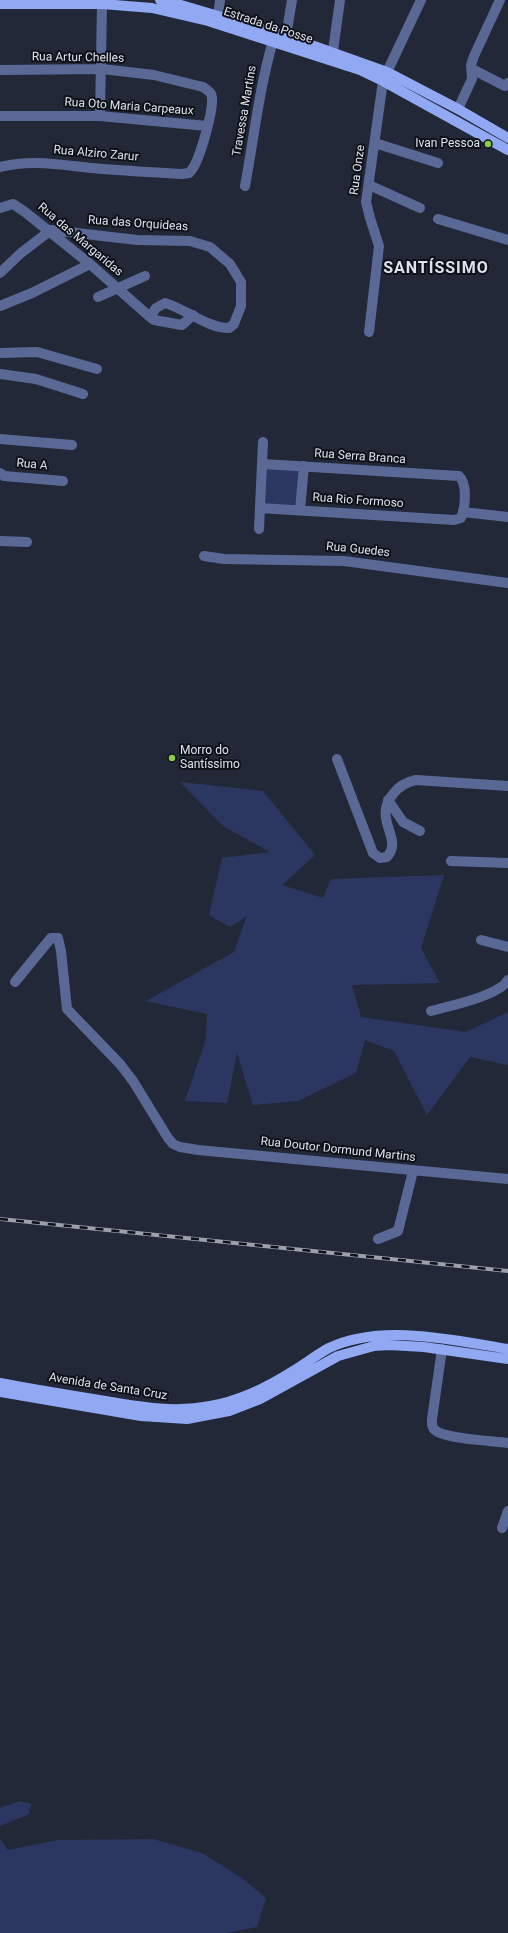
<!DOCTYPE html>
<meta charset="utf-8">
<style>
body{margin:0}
canvas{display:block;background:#222838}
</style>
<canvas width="508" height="1933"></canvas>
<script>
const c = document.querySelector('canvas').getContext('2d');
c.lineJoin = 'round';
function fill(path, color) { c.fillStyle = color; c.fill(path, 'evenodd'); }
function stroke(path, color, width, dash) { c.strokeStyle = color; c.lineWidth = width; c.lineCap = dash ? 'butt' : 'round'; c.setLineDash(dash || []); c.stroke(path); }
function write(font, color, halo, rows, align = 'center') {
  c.font = font + ' Roboto,sans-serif'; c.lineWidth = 4; c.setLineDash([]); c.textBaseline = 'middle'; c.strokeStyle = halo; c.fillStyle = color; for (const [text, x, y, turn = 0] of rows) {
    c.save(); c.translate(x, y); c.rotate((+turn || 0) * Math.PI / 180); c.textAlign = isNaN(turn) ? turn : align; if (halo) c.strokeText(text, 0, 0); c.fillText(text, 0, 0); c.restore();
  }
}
fill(new Path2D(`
 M263 464 304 466 300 510 260 508Z
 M180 782 263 791 315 855 282 885 323 898 331 879 444 875 421 948 440 983 352 985 361 1017 466 1032 508 1012V1065L470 1057 427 1115 394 1051 365 1040 356 1073 298 1101 253 1105 237 1053 227 1103 185 1101 206 1039 207 1014 146 1001 234 952 247 916 230 927 209 915 222 858 270 852 223 826Z
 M20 1801 31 1804 29 1814 0 1826V1808Z
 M0 1839 8 1850 58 1840 153 1839 202 1853 242 1878 266 1898 257 1927 226 1933H0Z`), '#2b3761');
stroke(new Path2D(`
 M218 16 220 0
 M286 36 292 0
 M333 51 340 0
 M472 69 505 86 508 83
 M0 70 102 69 154 75 203 87C207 90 212 92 212 98 213 112 199 165 189 173L182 174C152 172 122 171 92 168 61 165 31 159 0 167
 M387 72 421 0
 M458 109 472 79 471 65 474 56 500 0
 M0 116H100L207 126
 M100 116 102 4
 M375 143 438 163
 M369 185 420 208
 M245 186C254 138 259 89 273 41
 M0 208 13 204 25 212 90 264 150 317
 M438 219 508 240
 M0 273 21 253 51 230 137 240 190 241 210 247 230 264 241 282V306L234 324 229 328C207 328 186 309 165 303L156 308 150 317 154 320 182 325 193 315
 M98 297 145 276
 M0 306 32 293 90 264
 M369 332 379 246 370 218 366 202 383 81
 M0 353 37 352 97 369
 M0 374 36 379 83 394
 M0 439 72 445
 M0 473 4 476 63 481
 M260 508 454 520 461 518C465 508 468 484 459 476L263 464
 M300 510 304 466
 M463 512 508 517
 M259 529 263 442
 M0 541 27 542
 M204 556 224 559 344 561 508 583
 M337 759 373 853 380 858 387 857C404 838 372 820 393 794 399 786 406 782 416 780L508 786
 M388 800 403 822 420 831
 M451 861 508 863
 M481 940 508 947
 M15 982 51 938H58L61 951 67 1009 120 1064 133 1081 168 1138 173 1144 180 1147 198 1150 508 1179
 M431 1011C449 1006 499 996 508 980
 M378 1239 398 1231 413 1171
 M442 1349 432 1419C432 1423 431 1427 435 1430 444 1439 494 1441 508 1443
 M502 1528 508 1511`), '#5a6895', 10);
stroke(new Path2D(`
 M160 0 181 5 286 36 387 72 458 109 508 138
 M0 4H102L152 8 208 21 360 70 383 81 508 150
 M0 1383C31 1389 62 1394 93 1399 132 1405 170 1414 210 1406 240 1401 268 1387 293 1371 305 1364 316 1355 329 1348 381 1323 453 1340 508 1349
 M0 1392 141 1416 187 1419 229 1411 260 1399 338 1356 374 1346 389 1345 424 1347 508 1359`), '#91a8f3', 10);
const rail = new Path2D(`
 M0 1219 508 1271`);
stroke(rail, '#9ca1ae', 4);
stroke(rail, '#0e1118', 2.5, [8]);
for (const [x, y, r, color] of [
 [488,144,4,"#8cce46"],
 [172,758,4,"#8cce46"]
]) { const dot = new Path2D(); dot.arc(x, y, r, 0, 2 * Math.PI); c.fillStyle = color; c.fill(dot); stroke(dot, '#0e1118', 1.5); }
write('12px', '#dee2ed', '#0e1118', [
 ["Estrada da Posse",268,26,18],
 ["Rua Artur Chelles",78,58,1],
 ["Rua Oto Maria Carpeaux",129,107,4],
 ["Travessa Martins",245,111,-80],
 ["Rua Alziro Zarur",96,154,5],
 ["Rua Onze",358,170,-82],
 ["Rua das Orquideas",138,224,4],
 ["Rua das Margaridas",80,240,40],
 ["Rua Serra Branca",360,457,4],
 ["Rua A",32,465,5],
 ["Rua Rio Formoso",358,501,4],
 ["Rua Guedes",358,550,6],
 ["Rua Doutor Dormund Martins",338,1150,6],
 ["Avenida de Santa Cruz",108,1387,9]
]);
write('12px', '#dee2ed', '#0e1118', [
 ["Ivan Pessoa",480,144],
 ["Morro do",180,751,"left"],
 ["Santíssimo",180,765,"left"]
], 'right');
c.letterSpacing = '1px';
write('bold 16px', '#dee2ed', '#0e1118', [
 ["SANTÍSSIMO",436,269]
]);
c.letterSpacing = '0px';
</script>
